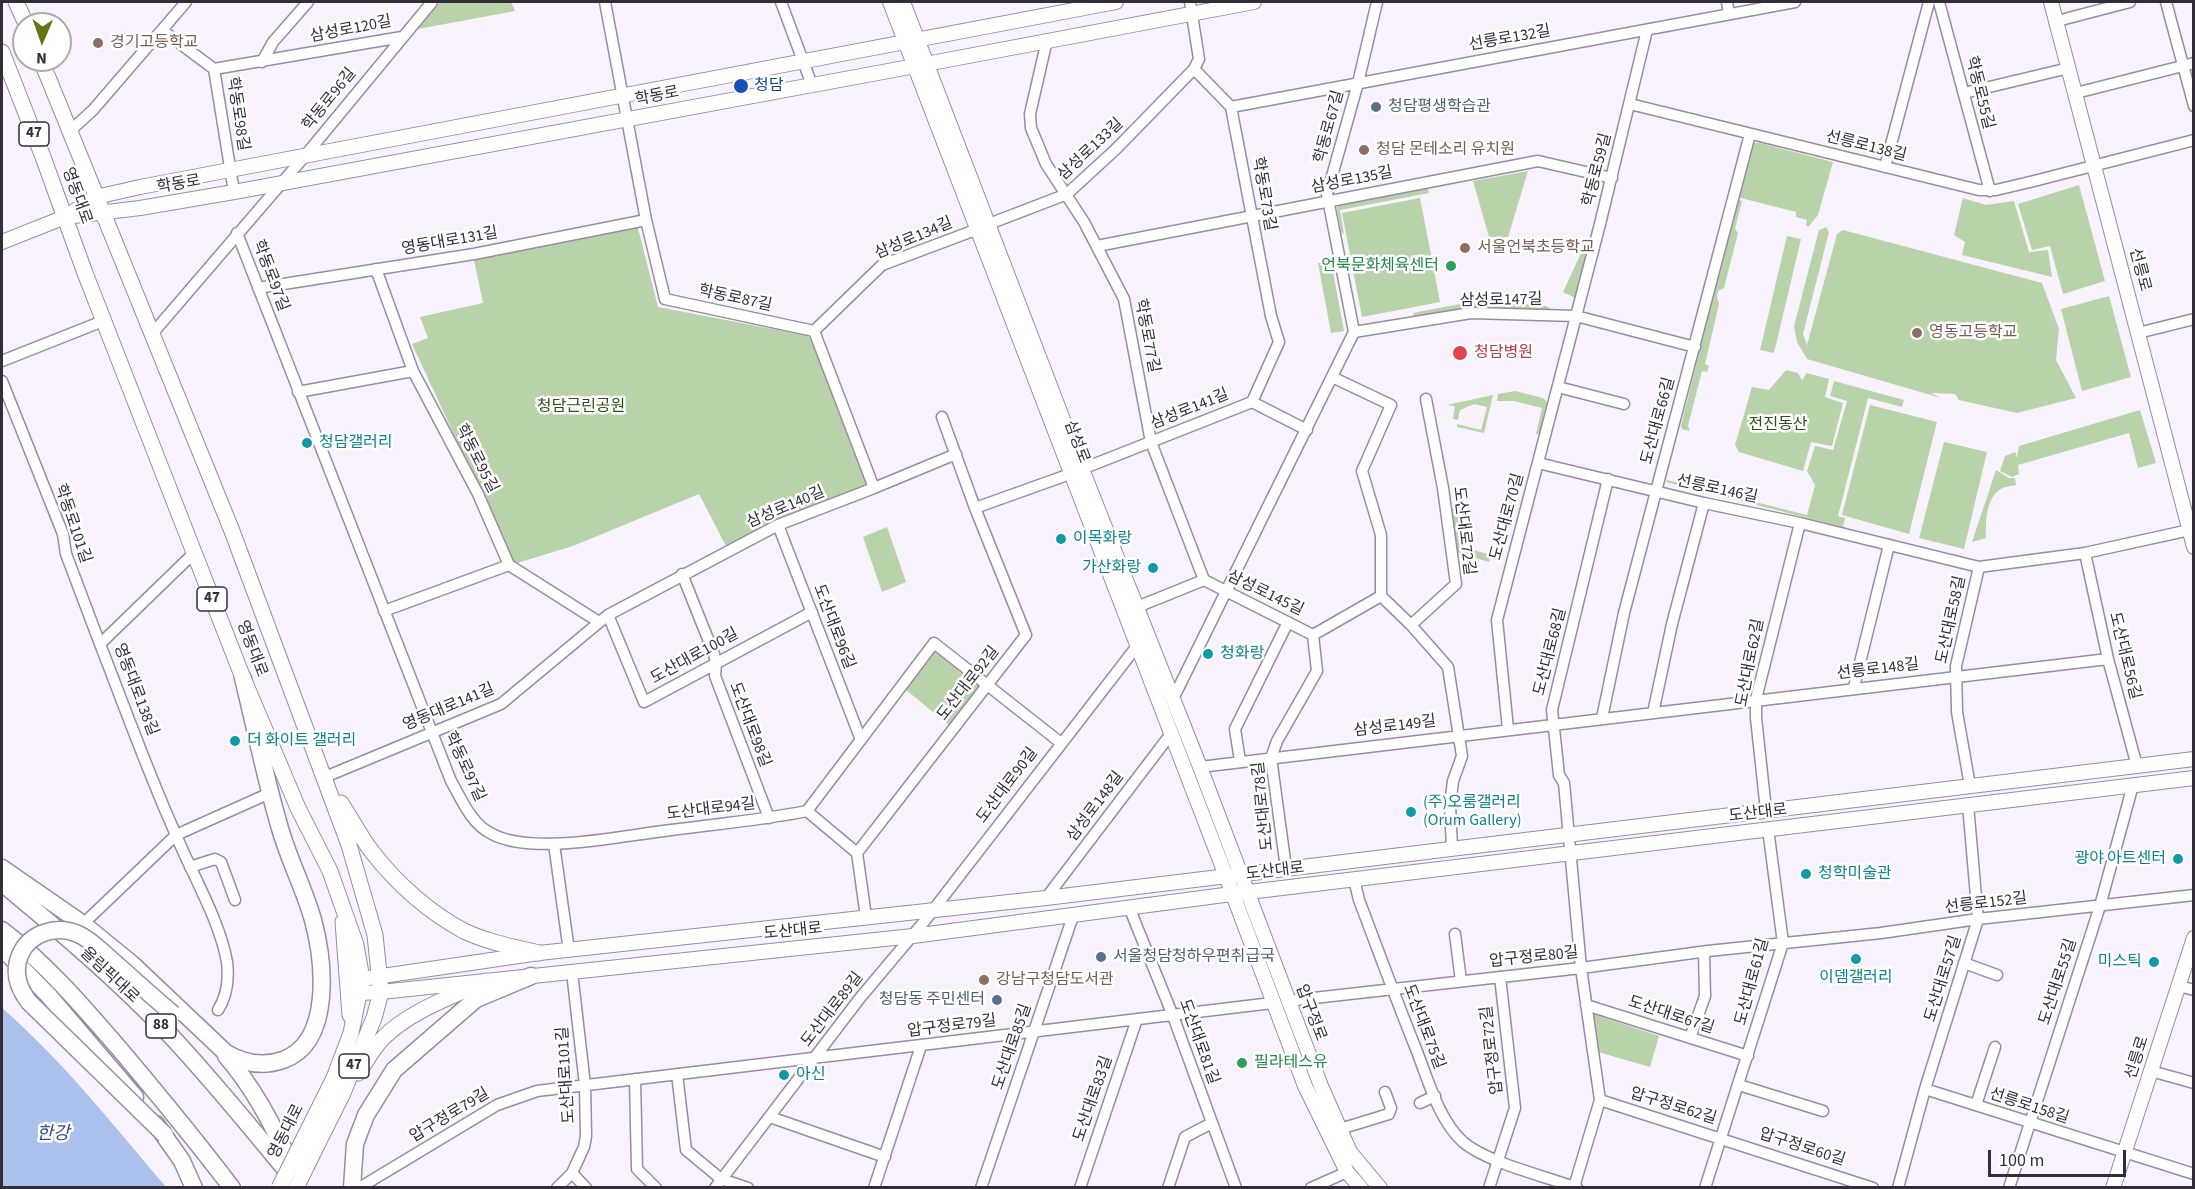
<!DOCTYPE html>
<meta charset="utf-8">
<style>
body{margin:0}
#map{position:relative;width:2195px;height:1189px;overflow:hidden;background:#f8f2fd;font-family:"Source Sans 3",sans-serif}
canvas{display:block}
.frame{position:absolute;inset:0;border:3px solid #322d37;pointer-events:none}
.north{position:absolute;left:12px;top:12px;width:60px;height:60px;box-sizing:border-box;background:#fff;border:2px solid #adabaf;border-radius:50%;rotate:182deg;font-size:16px;font-weight:700;line-height:24px;text-align:center;color:#322d37}
.north::after{content:'';display:block;margin:auto;width:21px;height:27px;background:#69731c;clip-path:polygon(50% 0,100% 100%,50% 72%,0 100%)}
.scale{position:absolute;left:1988px;top:1150px;width:138px;height:27px;box-sizing:border-box;border:3px solid #322d37;border-top:0;padding-left:8px;font-size:18px;line-height:21px;white-space:nowrap;color:#322d37;-webkit-text-stroke:4px #fff;paint-order:stroke}
</style>
<div id="map">
<canvas width="2195" height="1189"></canvas>
<div class="frame"></div>
<div class="north">N</div>
<div class="scale">100 m</div>
</div>
<script>
const c = document.querySelector('canvas').getContext('2d');
c.lineJoin = 'round';
function fill(path, color) { c.fillStyle = color; c.fill(path, 'evenodd'); }
function stroke(path, color, width, dash) { c.strokeStyle = color; c.lineWidth = width; c.lineCap = dash ? 'butt' : 'round'; c.setLineDash(dash || []); c.stroke(path); }
function write(font, color, halo, rows, align = 'center') {
  c.font = font + ' "Source Sans 3","Noto Sans KR",sans-serif'; c.lineWidth = 5; c.setLineDash([]); c.textBaseline = 'middle'; c.strokeStyle = halo; c.fillStyle = color; for (const [text, x, y, turn = 0] of rows) {
    c.save(); c.translate(x, y); c.rotate((+turn || 0) * Math.PI / 180); c.textAlign = isNaN(turn) ? turn : align; if (halo) c.strokeText(text, 0, 0); c.fillText(text, 0, 0); c.restore();
  }
}
fill(new Path2D(`
 M440 2H511L515 11 418 29Z
 M1755 143H1760L1833 162 1818 215 1809 226H1806L1807 220 1796 217V212L1737 197 1749 147Z
 M1528 171 1508 237H1489L1473 181Z
 M2079 185 2105 281 2063 294 2050 246 2032 250 2018 204Z
 M1428 188 1429 193 1340 210 1344 234 1341 232 1337 209 1339 204Z
 M1420 198 1440 302 1362 317 1342 213Z
 M1963 198 1986 205 2014 201 2029 252 2048 250 2052 277 1962 255 1965 242 1954 235Z
 M1737 199 1742 201 1735 229 1738 233 1724 288 1718 291 1717 297 1719 304 1705 364 1709 366 1707 372 1702 371 1688 426 1690 431 1682 429 1681 426Z
 M637 224 658 307 805 335 816 342 868 481 863 487 784 516 726 546 699 494 573 546 514 564 412 344 428 338 420 317 483 303 473 255Z
 M1826 227 1829 232 1803 334 1807 345 1837 234 1843 230 2042 283 2059 329 2056 360 2076 398 2017 413 1959 400 1955 394 1931 393 1941 398 1807 359 1797 342 1794 326 1819 230Z
 M1787 236 1801 239 1774 353 1760 350Z
 M1587 240 1589 242 1575 298 1563 292Z
 M1331 261 1344 331 1331 333 1318 263Z
 M2109 296 2131 377 2082 391 2061 309Z
 M1480 300 1546 306 1554 311 1472 307 1414 317 1413 313Z
 M1786 370 1798 373 1802 380 1807 373 1829 379 1825 397 1843 403 1832 446 1811 442 1803 471 1739 452 1735 445 1752 387 1769 390Z
 M1834 381 1904 400 1902 407 1868 398 1838 516 1845 518 1843 527 1666 482 1667 480 1807 515 1815 485 1807 471 1815 446 1833 450 1847 401 1830 396Z
 M1515 391 1543 398 1547 402 1539 434H1536L1542 408 1514 401H1497L1498 394Z
 M1493 395 1484 433 1457 427V424L1481 430 1487 407 1474 404 1460 410 1458 420 1453 419 1455 406 1447 405Z
 M1870 405 1937 422 1909 534 1842 515Z
 M2140 410 2156 463 2138 468 2129 433 2018 465 2019 474 2012 477 2000 471 2005 456 2015 452 2017 457 2019 446Z
 M1944 442 1987 452 1964 549 1919 538Z
 M1996 470 2009 478H2015L2016 485C2011 486 2002 487 1998 491 1985 502 1986 524 1986 538L1972 542Z
 M1451 508 1457 510 1460 525V536L1465 538 1463 547 1491 555 1489 562 1458 553Z
 M887 527 906 582 882 592 863 537Z
 M939 652 979 684 978 692 951 727 905 689 933 653Z
 M1593 1014 1659 1036 1650 1067 1598 1052Z`), '#b8d3a9');
fill(new Path2D(`
 M2 1008C63 1061 114 1126 166 1187H2Z`), '#abc0ec');
const minor = new Path2D(`
 M605 2 646 220 665 299 814 331
 M781 2 812 85
 M1190 2 1199 59 1194 69 1231 107 1271 316 1279 342 1252 402
 M1727 2 1729 14
 M1939 2 1990 191
 M2166 2 2194 106
 M2057 21 2130 2
 M162 30 214 69 234 192
 M1047 40 1030 114 1031 128 1046 164 1084 222 1124 299 1151 442 1204 580
 M262 62 273 42 308 2
 M214 69 402 37
 M1964 93 2069 68
 M2076 93 2194 63
 M1630 104 1979 190H1996L2034 181 2194 140
 M1231 107 1795 2
 M70 131 93 110 186 2
 M1885 167 1929 2
 M989 224 1067 194 1116 149 1194 69
 M237 233 451 781C462 800 471 824 492 834 533 856 625 835 671 830 717 824 762 820 807 811L857 853
 M1097 246 1538 161 1612 178
 M376 269 413 371 478 494 509 565 599 622
 M258 288 474 254 646 220
 M814 331 882 265 978 229
 M814 331 874 488
 M1354 332 1471 313 1576 316 1695 347
 M1354 332 1327 194 1358 83 1377 2
 M2138 333 2194 319
 M152 334 304 157 432 2
 M2 361 103 321
 M2 381 63 534 66 554 100 644
 M1558 387 1624 404
 M298 392 413 371
 M1538 463 1704 503 1800 523 1979 567 2085 553 2194 529
 M1082 469 1252 402 1307 430
 M975 508 1070 474
 M778 525 861 740
 M194 553 100 644C125 708 148 773 176 835 192 874 220 921 227 962 229 979 227 996 218 1010
 M2085 553 2108 659 2137 766
 M682 574 714 654 716 663 715 676 769 818
 M1381 596 1411 625 1448 667 1462 756 1453 781 1450 805 1452 848
 M1137 607 1204 580 1313 635
 M384 611 509 565
 M608 615 644 702 812 612
 M1411 625 1456 584 1443 488 1426 399
 M1313 635 1381 596V535L1362 471 1391 405 1332 377
 M1854 687 1889 545
 M1173 699 1354 332
 M1653 713 1672 624 1704 503
 M1602 718 1624 613 1750 134
 M1508 729 1497 620 1600 224 1647 30
 M1240 761 1235 729 1288 622
 M1200 767 2108 659
 M325 777 501 704 608 615 778 525 874 488 956 454
 M1970 786 1957 712 1956 666 1979 567
 M1766 810 1756 718V699L1800 523
 M807 811 934 643 1061 743
 M554 844 569 951
 M190 867 215 859 221 862 235 900
 M1286 868 1271 758 1277 741 1317 671 1313 635
 M1354 879 1359 900C1378 950 1396 999 1416 1049 1428 1079 1438 1119 1463 1142 1488 1163 1545 1176 1577 1188
 M1046 898 1170 735
 M1129 907 1173 1016 1236 1188
 M866 917 857 853 1026 635 975 508 942 417
 M83 924 176 835 270 793
 M1455 934 1461 981
 M1964 963 1997 975
 M2179 986 2194 990
 M1287 1001 1581 968 1708 951 1881 933 1978 919 2194 895
 M1586 1005 1748 1056
 M1690 1038 1705 996 1704 952
 M2151 1071 2194 1083
 M677 1074 686 1150 721 1179 748 1188
 M635 1079 637 1169 656 1188
 M1739 1085 1823 1111
 M1925 1089 2194 1174
 M1600 1100 1873 1188
 M1420 1103 1435 1096
 M1976 1105 1995 1047
 M770 1117 885 1157
 M1340 1129 1389 1114 1391 1108 1385 1092
 M572 1173 586 1188
 M1574 1187 1600 1100 1581 968 1564 783 1559 775 1552 710 1608 479
 M359 1188 497 1105 537 1091 1272 1003
 M557 1188 572 1173 584 1147 586 1136 585 1085 572 972
 M715 1188 860 998 923 923 1137 646
 M874 1188 921 1046
 M981 1188 1073 916
 M1080 1188 1137 1019
 M1168 1188 1185 1137 1212 1123
 M1311 1188 1347 1172
 M1489 1188 1515 1108 1500 977
 M1705 1188 1783 943 1768 829
 M1898 1188 1925 1089 1978 919 1968 805
 M2009 1188 2100 906 2133 785`);
const secondary = new Path2D(`
 M890 2 1226 876 1305 1086 1347 1172 1361 1188
 M903 2 1082 469 1200 767 1321 1086 1350 1152 1380 1188
 M2051 2 2194 547
 M65 217 140 208 234 192 926 64 1254 2
 M2 242 65 217 96 197 140 187 1116 2
 M362 979 539 953 1046 898 2194 759
 M360 993 381 992 913 936 1232 894 2194 778
 M2113 1188 2194 938`);
const primary = new Path2D(`
 M16 2 26 24
 M2 52 43 157 85 273 243 678 298 808 330 871 356 945 362 979 351 1033 334 1078 300 1146
 M41 60 232 531 349 845 375 935 381 992 374 1018 342 1095 313 1153
 M341 803C352 820 361 838 373 853 397 884 430 913 464 931 487 942 514 947 539 953
 M343 922 350 1015
 M358 1073C366 1062 373 1048 383 1038 410 1011 451 997 486 981`);
const trunk = new Path2D(`
 M2 868 83 924 132 964 226 1053C243 1063 263 1067 283 1060 333 1042 324 961 313 920 304 888 288 858 279 825 265 777 255 727 243 678
 M2 883C60 931 119 981 171 1036 215 1083 255 1133 296 1182
 M2 930C48 965 85 1009 123 1053 160 1097 197 1142 232 1188
 M2 948 49 996 135 1097
 M226 1056C255 1089 276 1130 293 1170
 M156 1124 182 1161 194 1188
 M352 1188 355 1144 366 1115 394 1070 476 999 531 976`);
stroke(minor, '#988ba4', 13);
stroke(secondary, '#988ba4', 16);
stroke(primary, '#988ba4', 17);
stroke(trunk, '#988ba4', 19);
stroke(minor, '#fff', 10);
stroke(secondary, '#fff', 14);
stroke(primary, '#fff', 15);
stroke(trunk, '#fff', 16);
const primaryBridge = new Path2D(`
 M279 1188 300 1146
 M296 1188 313 1153`);
const trunkBridge = new Path2D(`
 M165 1135 29 1002C18 988 13 972 20 955 30 932 57 925 78 934 92 940 103 953 114 962 134 980 153 997 173 1014`);
stroke(primaryBridge, '#988ba4', 17, []);
stroke(trunkBridge, '#988ba4', 19, []);
stroke(primaryBridge, '#fff', 15);
stroke(trunkBridge, '#fff', 16);
for (const [x, y, r, color] of [
 [98,43,6,"#8d6e63"],
 [741,86,8,"#1a4fb4"],
 [1376,107,6,"#5c6f8a"],
 [1364,150,6,"#8d6e63"],
 [1465,248,6,"#8d6e63"],
 [1451,266,6,"#2e9e5b"],
 [1917,333,6,"#8d6e63"],
 [1460,353,8,"#e0444e"],
 [307,443,6,"#0f9aa8"],
 [1061,539,6,"#0f9aa8"],
 [1153,568,6,"#0f9aa8"],
 [1208,654,6,"#0f9aa8"],
 [235,741,6,"#0f9aa8"],
 [1411,812,6,"#0f9aa8"],
 [2178,859,6,"#0f9aa8"],
 [1806,874,6,"#0f9aa8"],
 [1101,957,6,"#5c6f8a"],
 [1856,959,6,"#0f9aa8"],
 [2154,962,6,"#0f9aa8"],
 [984,980,6,"#8d6e63"],
 [997,1000,6,"#5c6f8a"],
 [1242,1063,6,"#2e9e5b"],
 [784,1075,6,"#0f9aa8"]
]) { const dot = new Path2D(); dot.arc(x, y, r, 0, 2 * Math.PI); c.fillStyle = color; c.fill(dot); stroke(dot, '#fff', 2); }
for (const [x, y, w] of [
 [34,134,30],
 [212,599,30],
 [161,1026,30],
 [354,1066,30]
]) { const box = new Path2D(); box.roundRect(x - w / 2, y - 12, w, 24, 4.5); c.fillStyle = '#fff'; c.fill(box); stroke(box, '#322d37', 1.5); }
write('bold 15px', '#322d37', null, [
 ["47",34,134],
 ["47",212,599],
 ["88",161,1026],
 ["47",354,1066]
]);
write('16px', '#322d37', '#fff', [
 ["삼성로120길",351,30,-11],
 ["선릉로132길",1510,39,-10],
 ["학동로55길",1979,93,76],
 ["학동로",657,97,-11],
 ["학동로96길",330,100,-51],
 ["학동로98길",237,114,81],
 ["학동로67길",1330,127,-75],
 ["선릉로138길",1866,147,14],
 ["삼성로133길",1091,150,-43],
 ["학동로59길",1598,170,-76],
 ["삼성로135길",1352,181,-11],
 ["학동로",179,185,-10],
 ["학동로73길",1263,194,80],
 ["영동대로",76,196,70],
 ["삼성로134길",914,239,-23],
 ["영동대로131길",450,242,-10],
 ["선릉로",2139,270,75],
 ["학동로97길",270,276,69],
 ["학동로87길",735,299,12],
 ["삼성로147길",1501,301,-1],
 ["학동로77길",1146,336,79],
 ["삼성로141길",1190,410,-22],
 ["도산대로66길",1659,421,-75],
 ["삼성로",1076,442,69],
 ["학동로95길",476,459,63],
 ["선릉로146길",1717,490,12],
 ["삼성로140길",786,508,-23],
 ["도산대로70길",1508,517,-75],
 ["학동로101길",72,524,71],
 ["도산대로72길",1463,531,83],
 ["삼성로145길",1265,594,26],
 ["도산대로58길",1952,620,-78],
 ["도산대로96길",833,627,69],
 ["영동대로",251,649,69],
 ["도산대로68길",1551,652,-76],
 ["도산대로56길",2124,656,76],
 ["도산대로100길",695,657,-29],
 ["도산대로62길",1751,663,-79],
 ["선릉로148길",1878,670,-7],
 ["도산대로92길",969,684,-52],
 ["영동대로138길",135,690,69],
 ["영동대로141길",449,708,-23],
 ["도산대로98길",749,725,69],
 ["삼성로149길",1395,727,-7],
 ["학동로97길",464,767,65],
 ["도산대로90길",1008,786,-53],
 ["도산대로78길",1264,806,-96],
 ["삼성로148길",1096,807,-53],
 ["도산대로94길",711,810,-7],
 ["도산대로",1758,814,-7],
 ["도산대로",1275,872,-7],
 ["선릉로152길",1986,904,-7],
 ["도산대로",793,932,-6],
 ["압구정로80길",1534,958,-6],
 ["올림픽대로",109,976,43],
 ["도산대로57길",1944,979,-73],
 ["도산대로61길",1753,982,-75],
 ["도산대로55길",2059,982,-72],
 ["도산대로89길",833,1010,-52],
 ["압구정로",1310,1013,69],
 ["도산대로67길",1671,1016,18],
 ["압구정로79길",952,1027,-7],
 ["도산대로75길",1423,1027,69],
 ["도산대로81길",1198,1042,70],
 ["도산대로85길",1013,1047,-71],
 ["압구정로72길",1493,1050,-97],
 ["선릉로",2138,1058,-72],
 ["도산대로101길",567,1075,-94],
 ["도산대로83길",1094,1099,-71],
 ["압구정로62길",1673,1107,17],
 ["선릉로158길",2029,1107,18],
 ["압구정로79길",450,1116,-31],
 ["영동대로",287,1132,-63],
 ["압구정로60길",1802,1148,18]
]);
write('16px', '#785e54', '#fff', [
 ["경기고등학교",110,43],
 ["청담 몬테소리 유치원",1376,150],
 ["서울언북초등학교",1477,248],
 ["영동고등학교",1929,333],
 ["강남구청담도서관",996,980]
], 'left');
write('16px', '#164399', '#fff', [
 ["청담",754,86]
], 'left');
write('16px', '#4e5e75', '#fff', [
 ["청담평생학습관",1388,107],
 ["서울청담청하우편취급국",1113,957],
 ["청담동 주민센터",985,1000,"right"]
], 'left');
write('16px', '#27864d', '#fff', [
 ["언북문화체육센터",1439,266],
 ["필라테스유",1254,1063,"left"]
], 'right');
write('16px', '#be3a42', '#fff', [
 ["청담병원",1474,353]
], 'left');
write('16px', '#2d5015', '#fff', [
 ["청담근린공원",581,407],
 ["전진동산",1778,425]
]);
write('16px', '#0d838f', '#fff', [
 ["청담갤러리",319,443],
 ["이목화랑",1073,539],
 ["가산화랑",1141,568,"right"],
 ["청화랑",1220,654],
 ["더 화이트 갤러리",247,741],
 ["(주)오룸갤러리",1423,803],
 ["(Orum Gallery)",1423,821],
 ["광야 아트센터",2166,859,"right"],
 ["청학미술관",1818,874],
 ["미스틱",2142,962,"right"],
 ["이뎀갤러리",1856,978,"center"],
 ["아신",796,1075]
], 'left');
write('italic 18px', '#324b81', '#fff', [
 ["한강",53,1135]
]);
</script>
